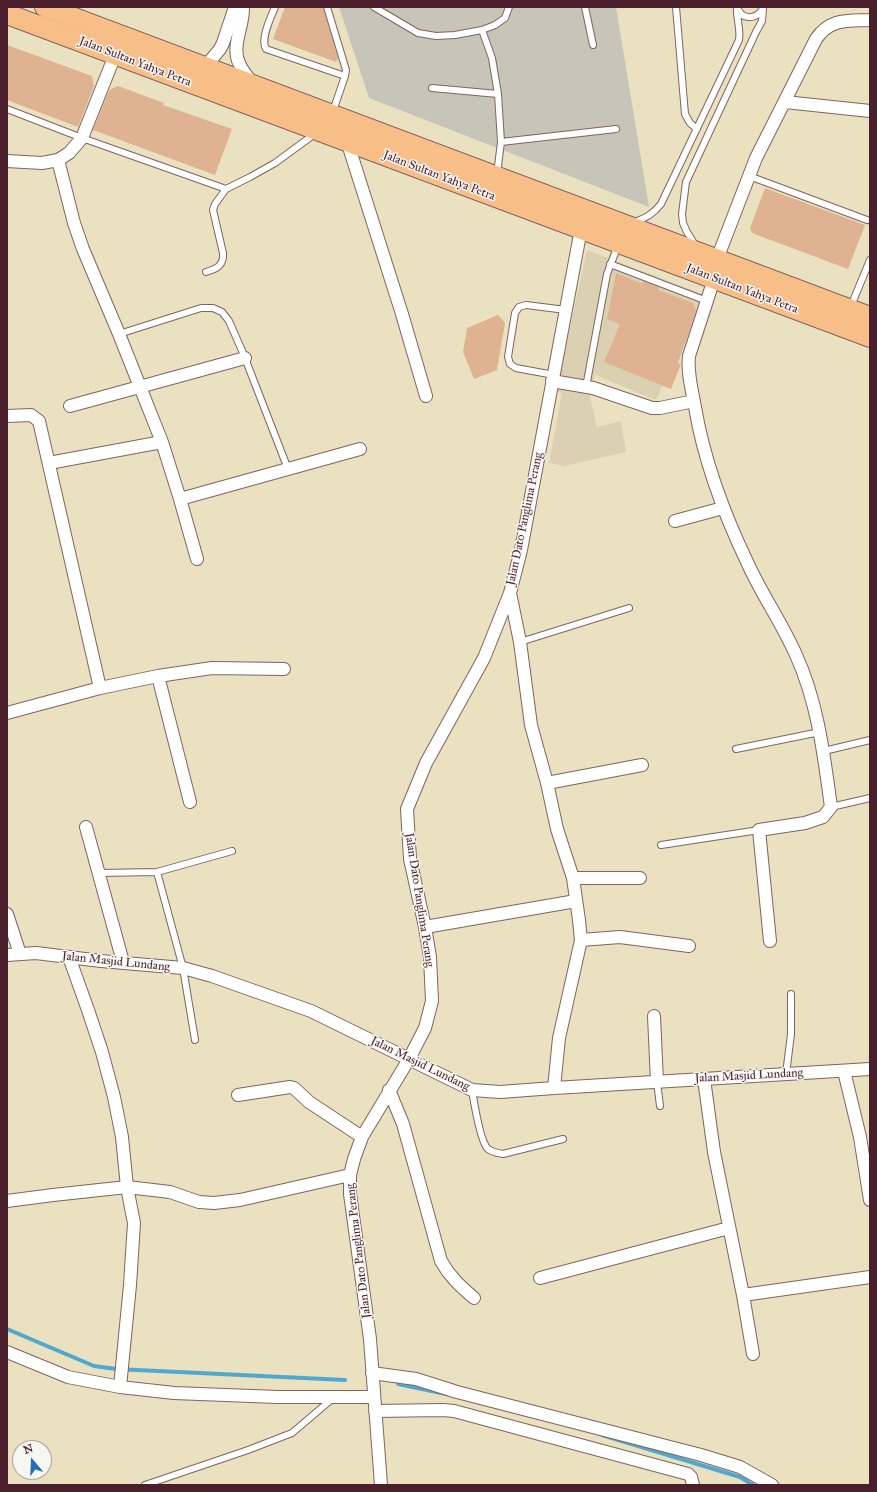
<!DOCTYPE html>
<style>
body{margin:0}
#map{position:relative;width:877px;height:1492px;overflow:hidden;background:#e9e1c0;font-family:"IM FELL Great Primer",serif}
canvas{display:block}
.frame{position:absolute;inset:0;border:8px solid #4a1f2b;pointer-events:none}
.north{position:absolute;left:12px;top:1440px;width:40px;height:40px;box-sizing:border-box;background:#f6f6f2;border:1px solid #b1a0a2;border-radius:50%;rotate:341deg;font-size:11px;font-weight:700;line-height:16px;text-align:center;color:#4a1f2b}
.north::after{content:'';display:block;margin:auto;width:14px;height:18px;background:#1f6fb2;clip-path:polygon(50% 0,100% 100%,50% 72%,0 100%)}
</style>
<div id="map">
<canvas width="877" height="1492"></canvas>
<div class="frame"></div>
<div class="north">N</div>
</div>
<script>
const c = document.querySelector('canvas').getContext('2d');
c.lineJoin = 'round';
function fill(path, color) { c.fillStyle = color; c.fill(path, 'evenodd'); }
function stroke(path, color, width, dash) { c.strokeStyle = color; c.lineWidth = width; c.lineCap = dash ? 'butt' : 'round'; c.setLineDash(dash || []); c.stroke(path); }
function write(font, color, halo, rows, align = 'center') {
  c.font = font + ' "IM FELL Great Primer",serif'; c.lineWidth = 3; c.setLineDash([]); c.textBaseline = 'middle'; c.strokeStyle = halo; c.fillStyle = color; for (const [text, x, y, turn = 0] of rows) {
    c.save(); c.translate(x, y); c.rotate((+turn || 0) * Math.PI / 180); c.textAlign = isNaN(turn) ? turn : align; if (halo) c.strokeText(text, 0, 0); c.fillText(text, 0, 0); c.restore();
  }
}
fill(new Path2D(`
 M587 250 705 295 683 349 679 347 656 400 595 375 590 398 597 427 621 421 626 452 564 466 549 463 562 393 556 391Z`), '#dbd0b1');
fill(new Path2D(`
 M339 7H616L649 207 369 98Z`), '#c6c5b8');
stroke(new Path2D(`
 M7 1329 94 1366 116 1369 345 1380
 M398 1384 446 1394
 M602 1435 740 1477 753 1485`), '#51a8ce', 4);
fill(new Path2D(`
 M285 7H323L338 58 336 62 273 39Z
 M7 45 92 76 94 86 78 127 7 100Z
 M118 86 164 103 163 105 232 129 215 175 93 130 109 90Z
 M765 188 865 225 848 269 752 233 750 228Z
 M616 273 642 284 643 281 659 287 658 290 693 303 696 311 678 363 681 364 671 389 604 362 620 324 607 319Z
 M498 315 505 323 497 370 474 379 463 352 467 328Z`), '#dfb391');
const service = new Path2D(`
 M275 7C271 17 260 39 266 49L345 76
 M327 7 346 70 345 76 333 111
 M374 7 418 33 436 36 455 35 482 30 495 25 505 18 509 7
 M585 7 593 45
 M676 7 685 114 690 123 697 129
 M737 7C741 20 755 20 762 10
 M482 30 492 58 498 94
 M432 88 498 94 501 142 497 174
 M7 109 82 138 226 189
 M501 142 616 129
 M749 176 867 220
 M634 222C646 218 653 214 661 204L739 40C741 29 736 18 737 7
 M695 245 687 232 683 223 682 214 686 182 756 32 762 21 763 9
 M610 264 707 301
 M206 272C216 269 224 266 223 253L213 210 215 204 226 189 250 177 275 163 316 133
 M851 306 870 260
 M119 334 201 308H213L222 312 229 321 243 353 288 469
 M554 375 516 368 510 364 508 357 515 313 519 307 526 305 566 310
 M586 387 607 274 618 245
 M520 642 629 608
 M736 749 820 732
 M824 751 870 740
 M831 807 870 798
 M661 845 759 830
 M157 872 183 968 195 1040
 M99 873 157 872 232 851
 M786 1074 791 1034V994
 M657 1082 660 1106
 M472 1090C474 1102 480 1142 488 1149 492 1152 497 1153 503 1154L563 1139
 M145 1485 248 1450 292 1433 332 1399`);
const minor = new Path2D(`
 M243 7C244 26 231 45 239 63 242 71 248 77 253 84
 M205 67 220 49 223 43 235 7
 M785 102 870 111
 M347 141 402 314 426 396
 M58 160 74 223 83 249 119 334 162 442 180 499 197 559
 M7 161 42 163 58 160 69 153 82 138 115 55
 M717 259 756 158 816 39C830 18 848 21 870 20
 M714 279 689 356C687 373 692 390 695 407 704 461 724 514 748 564 762 595 782 623 796 655 818 703 824 756 831 807L823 817 805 823 759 830 770 941
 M552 381 593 388 652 408H660L694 401
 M70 406 245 358
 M7 416 31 415 39 421 100 688
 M49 463 162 442
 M180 499 360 449
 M675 521 723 508
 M510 593 520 642 531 725 547 783 557 829 573 878 579 920 581 940 559 1038 554 1088
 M158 676 190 802
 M7 713 100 688 158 676 212 668 284 669
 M547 783 642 765
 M86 827 123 962
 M573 878H640
 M7 914 20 954
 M425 927 576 901
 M581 940 620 937 689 946
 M7 955 36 953 101 961 183 968 212 976 311 1011 472 1090 500 1092 554 1088 870 1069
 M69 957 88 1010 102 1052 114 1097 122 1137 127 1187 134 1223 130 1285 120 1387
 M654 1016 657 1082
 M844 1071 860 1137 870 1200
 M704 1079 714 1152 743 1295 753 1354
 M389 1090 403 1124 441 1261C450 1277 460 1286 474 1298
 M238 1095 290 1087 294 1088 309 1102 362 1137
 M7 1201 53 1195 127 1187 170 1192 199 1202 214 1203 240 1200 350 1175
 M540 1278 729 1228
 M743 1295 870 1277
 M7 1352 68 1377 120 1387 174 1393 277 1397H374
 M372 1373 416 1379 457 1392 701 1455 740 1467 772 1485
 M375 1411 443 1410 454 1411 688 1474 691 1477 693 1485
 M381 1485 370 1339 350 1194V1175L354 1159 362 1137 409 1059 425 1028 432 1001 430 957 425 927 410 859 407 809 426 763 484 658 510 593 521 550 581 229`);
const trunk = new Path2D(`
 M45 7 870 317
 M7 14 870 337`);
stroke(service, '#82635f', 8);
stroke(minor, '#82635f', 14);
stroke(trunk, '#82635f', 22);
stroke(service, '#fff', 6);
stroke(minor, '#fff', 12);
stroke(trunk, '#f7be88', 20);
write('12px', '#4a1f2b', '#f6f6f2', [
 ["Jalan Sultan Yahya Petra",135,62,21],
 ["Jalan Sultan Yahya Petra",439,176,21],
 ["Jalan Sultan Yahya Petra",742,289,21],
 ["Jalan Dato Panglima Perang",525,519,-78],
 ["Jalan Dato Panglima Perang",419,900,81],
 ["Jalan Masjid Lundang",116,962,6],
 ["Jalan Masjid Lundang",420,1064,26],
 ["Jalan Masjid Lundang",749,1076,-3],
 ["Jalan Dato Panglima Perang",359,1251,-97]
]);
</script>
